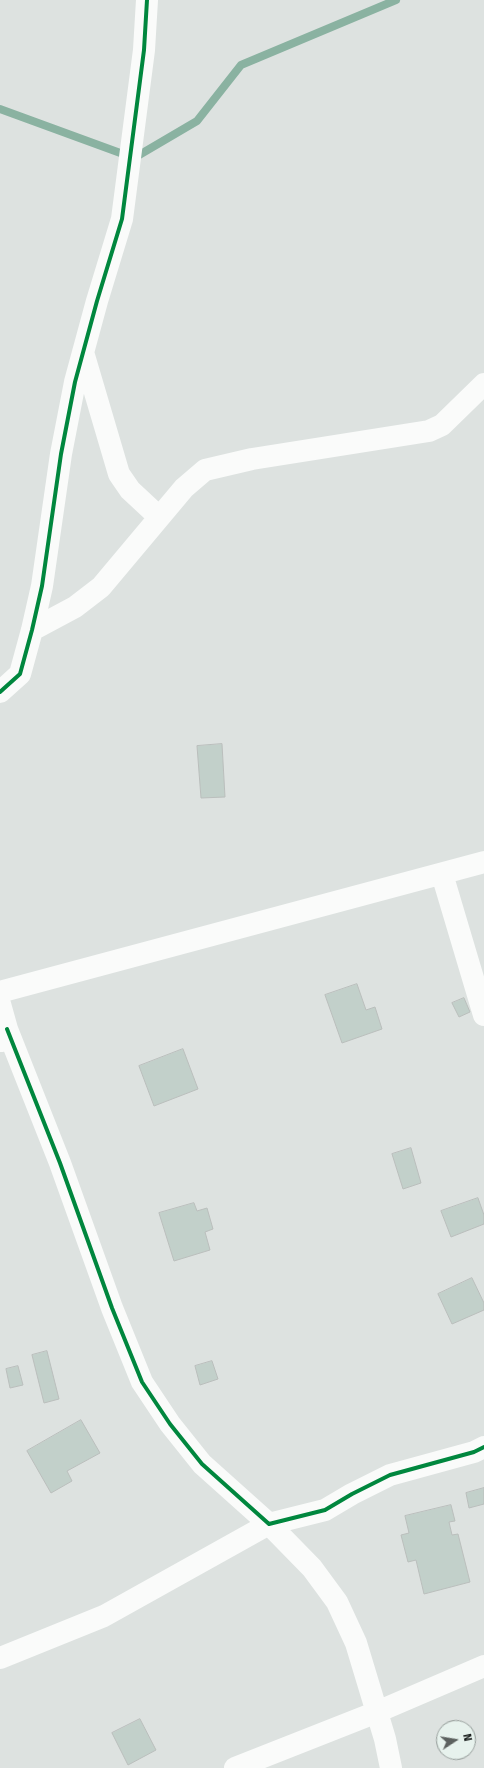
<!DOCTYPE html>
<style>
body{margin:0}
#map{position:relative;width:484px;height:1768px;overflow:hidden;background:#dde2e0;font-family:"Fira Sans",sans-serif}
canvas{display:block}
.north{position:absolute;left:436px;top:1720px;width:40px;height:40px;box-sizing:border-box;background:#e7f2ed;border:1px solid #949c99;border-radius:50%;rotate:78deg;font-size:11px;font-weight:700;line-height:16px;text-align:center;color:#171b1a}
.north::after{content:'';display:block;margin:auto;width:14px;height:18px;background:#5c615f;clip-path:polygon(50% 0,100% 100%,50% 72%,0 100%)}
</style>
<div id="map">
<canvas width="484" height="1768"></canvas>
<div class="north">N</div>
</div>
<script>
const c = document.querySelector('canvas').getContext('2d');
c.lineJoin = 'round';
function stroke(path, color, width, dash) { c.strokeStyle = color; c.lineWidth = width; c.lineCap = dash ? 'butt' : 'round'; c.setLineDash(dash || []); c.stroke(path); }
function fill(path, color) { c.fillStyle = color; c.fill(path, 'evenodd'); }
stroke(new Path2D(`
 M0 109 134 158 197 121 241 65 396 0`), '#8ab2a1', 8);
const building = new Path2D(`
 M222 744 225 797 201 798 197 746Z
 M357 984 366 1010 375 1007 382 1029 342 1043 325 995Z
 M464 998 470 1012 459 1017 452 1003Z
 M183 1049 198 1089 154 1106 139 1066Z
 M411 1148 421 1183 403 1189 392 1154Z
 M478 1198 484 1215V1224L451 1237 441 1211Z
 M194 1203 197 1211 207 1208 213 1229 205 1232 210 1250 174 1261 159 1213Z
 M472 1278 484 1303V1310L452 1324 438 1294Z
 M47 1351 59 1399 44 1403 32 1355Z
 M212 1361 218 1379 200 1385 195 1366Z
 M18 1366 23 1385 10 1388 6 1369Z
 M81 1420 100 1453 67 1471 72 1481 51 1493 27 1451Z
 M484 1488V1504L469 1508 466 1493Z
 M451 1505 455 1521 449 1522 452 1535 458 1534 470 1582 424 1594 416 1560 408 1562 401 1535 409 1533 405 1516Z
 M140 1719 156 1750 128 1765 112 1733Z`);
fill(building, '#c2d0ca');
stroke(building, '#babebc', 1);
stroke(new Path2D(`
 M83 352 119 474 130 490 159 517
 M32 630 75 607 101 587 184 488 205 470 252 459 429 431 442 425 484 384
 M0 692 20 674 32 630 42 586 61 454 75 382 97 301 122 219 144 50 147 0
 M442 874 484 1015
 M0 992 484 862
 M0 1004 7 1029 1 1041
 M7 1029 60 1163 112 1308 142 1382 170 1424 202 1464 269 1524 325 1510 352 1494 390 1475 474 1452 484 1447
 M0 1658 104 1616 269 1524 312 1568 337 1602 356 1643 385 1739 391 1768
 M235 1768 377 1712 484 1666`), '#fafbfa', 22);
stroke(new Path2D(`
 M0 692 20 674 32 630 42 586 61 454 75 382 97 301 122 219 144 50 147 0
 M7 1029 60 1163 112 1308 142 1382 170 1424 202 1464 269 1524 325 1510 352 1494 390 1475 474 1452 484 1447`), '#00873e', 4);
</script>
